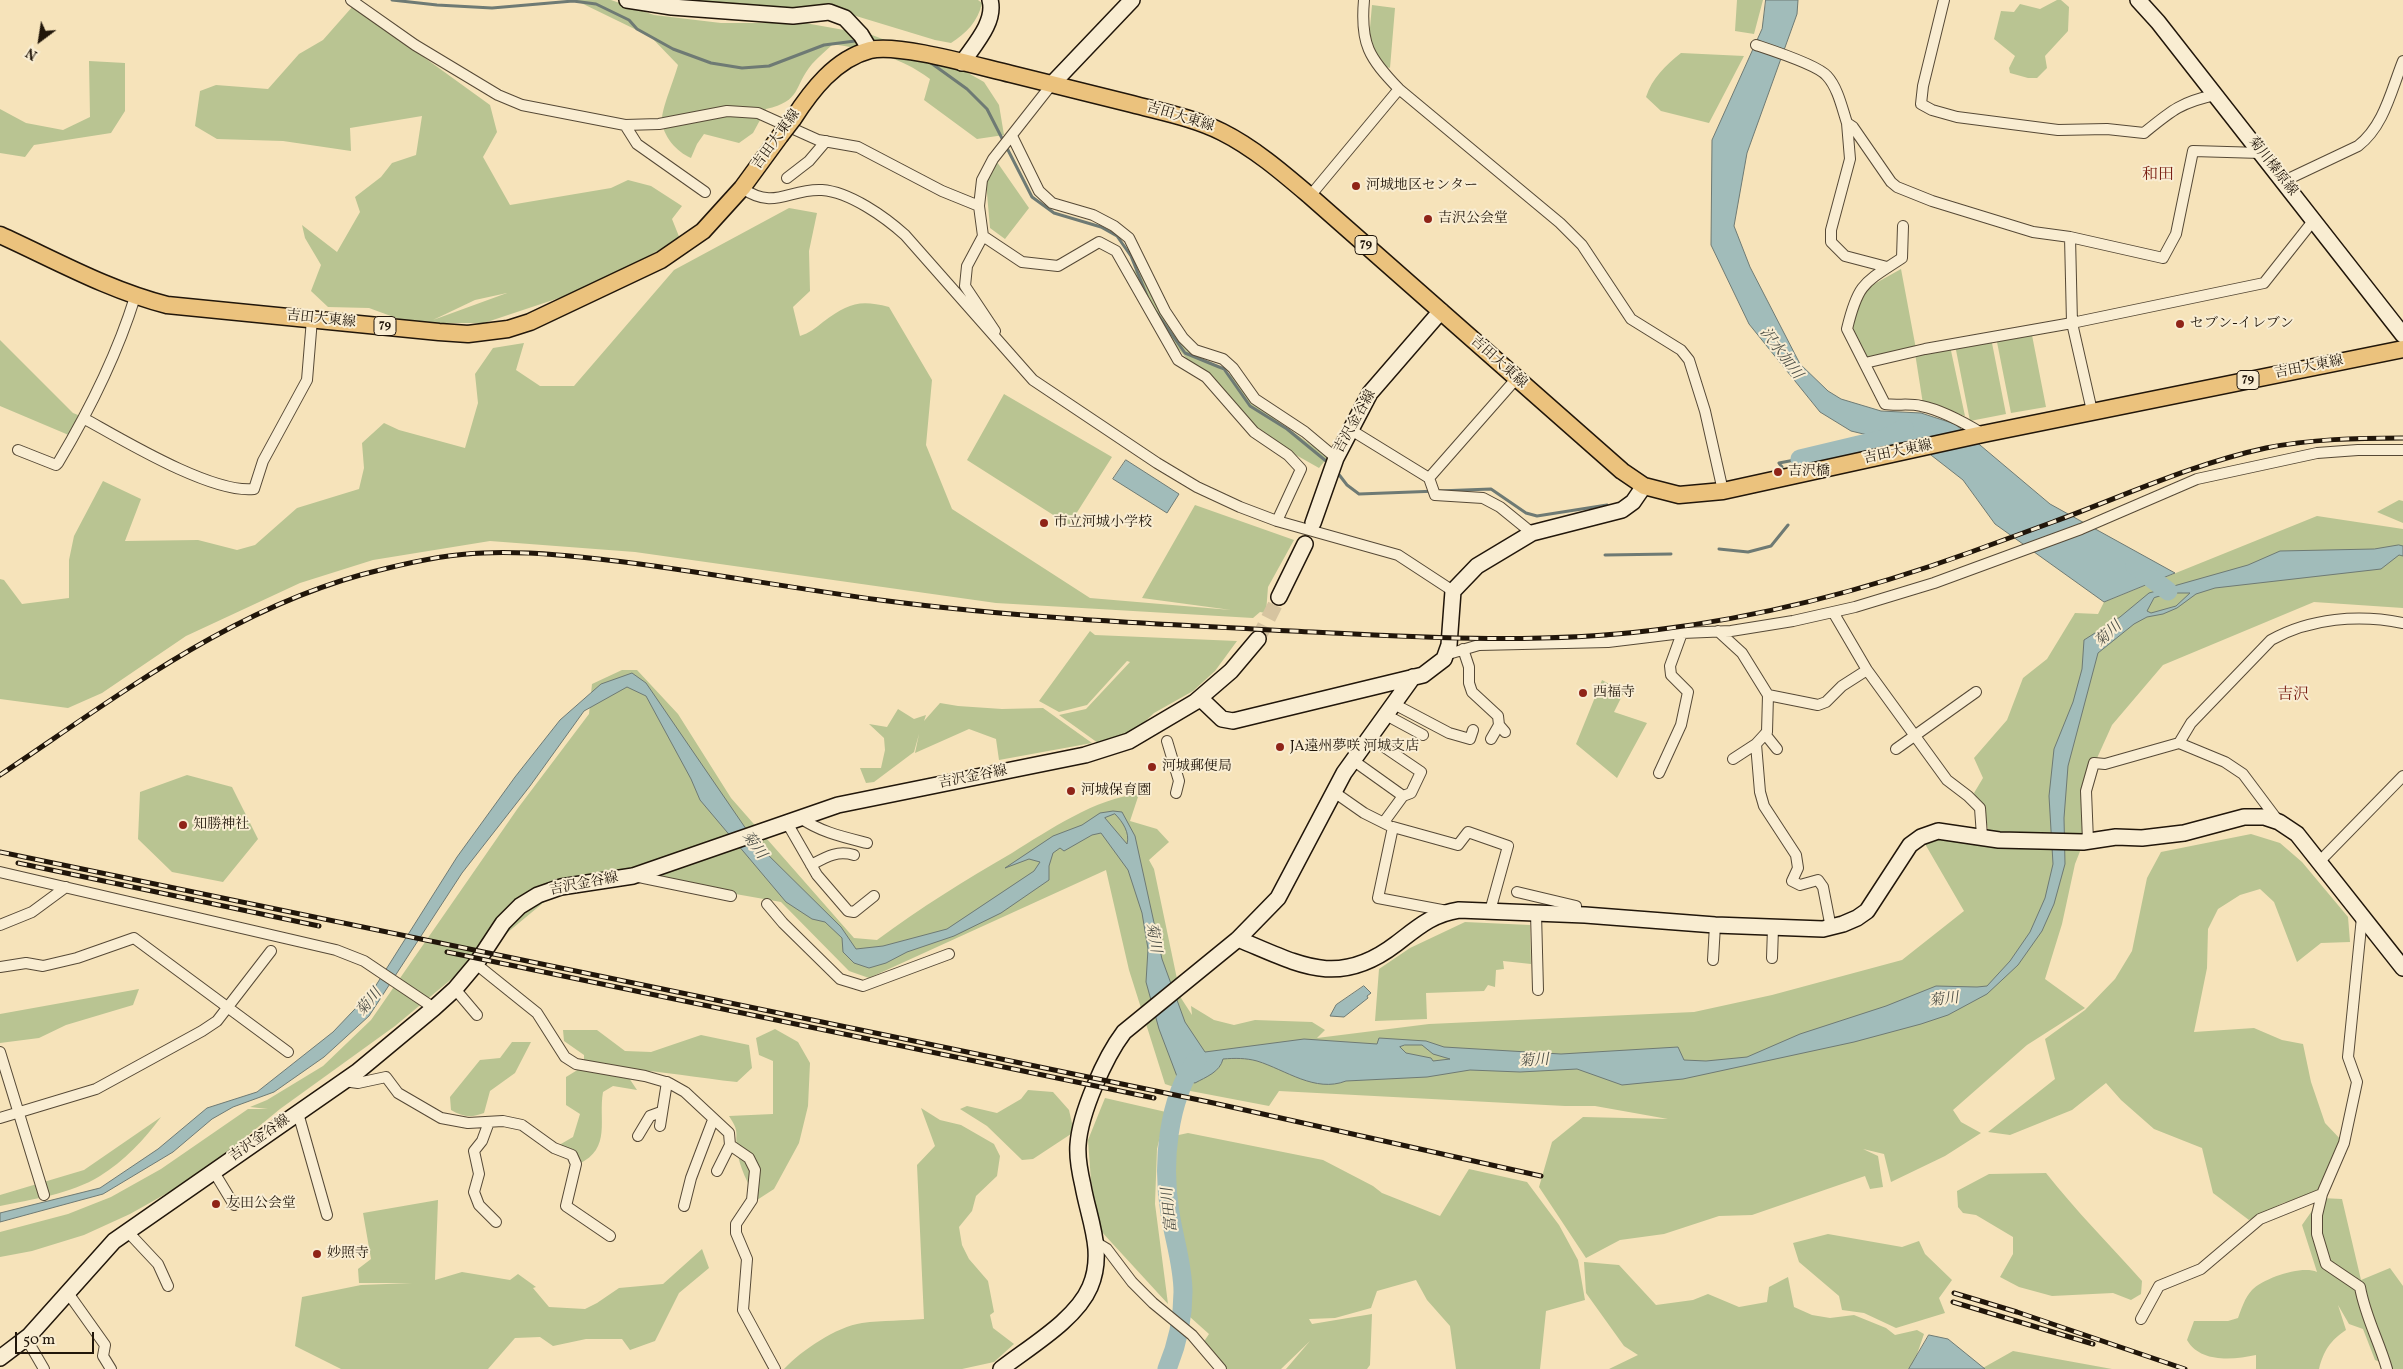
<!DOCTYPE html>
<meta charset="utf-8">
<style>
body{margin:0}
#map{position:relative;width:2403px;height:1369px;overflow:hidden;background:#f6e3ba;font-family:Vollkorn,serif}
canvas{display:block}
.north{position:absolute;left:15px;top:15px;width:50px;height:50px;-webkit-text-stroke:4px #f9edd2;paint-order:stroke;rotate:211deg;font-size:14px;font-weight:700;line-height:20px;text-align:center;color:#21160a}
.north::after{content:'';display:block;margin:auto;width:18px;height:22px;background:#21160a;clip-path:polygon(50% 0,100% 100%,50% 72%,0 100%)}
.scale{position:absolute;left:15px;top:1332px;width:79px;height:22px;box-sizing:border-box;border:2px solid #21160a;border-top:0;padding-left:6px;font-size:15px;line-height:18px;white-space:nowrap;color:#21160a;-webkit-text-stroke:4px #f9edd2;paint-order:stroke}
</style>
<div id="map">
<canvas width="2403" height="1369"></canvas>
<div class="north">N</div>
<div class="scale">50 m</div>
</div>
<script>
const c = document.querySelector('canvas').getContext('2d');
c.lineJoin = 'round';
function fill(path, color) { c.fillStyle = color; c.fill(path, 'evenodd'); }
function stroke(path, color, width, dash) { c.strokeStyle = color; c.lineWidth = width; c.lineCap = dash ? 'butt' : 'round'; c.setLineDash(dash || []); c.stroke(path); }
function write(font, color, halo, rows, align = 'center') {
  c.font = font + ' Vollkorn,"Noto Serif JP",serif'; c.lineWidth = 4; c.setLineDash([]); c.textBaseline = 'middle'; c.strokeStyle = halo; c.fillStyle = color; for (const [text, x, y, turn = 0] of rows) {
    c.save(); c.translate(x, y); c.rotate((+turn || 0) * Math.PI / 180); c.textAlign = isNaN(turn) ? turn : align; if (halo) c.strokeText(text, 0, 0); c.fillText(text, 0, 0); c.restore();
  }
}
fill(new Path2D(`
 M575 0H611L654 15 721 23H805L872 35 961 69 984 82 999 105 1004 135 977 139 924 100 930 79C901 57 868 50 833 44 826 51 818 57 812 64 793 87 802 101 766 109L753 133 739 143 704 134 697 144 691 158C677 152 662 136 662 119 662 108 675 77 678 65L651 37Z
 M676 0H978L982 3C978 22 966 33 951 43L935 40 833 9 741 7Z
 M1737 0H1763L1754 34 1735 31Z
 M2057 0H2061L2069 7 2068 31 2045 56 2047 68 2037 78H2028L2010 73 2009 68 2015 56 1994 39 2001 11 2014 12 2020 4 2040 9Z
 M1372 5 1395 8 1390 68 1384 66 1369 39Z
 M353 6 490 105 497 132 483 157 510 205 611 188 628 180 651 186 682 206 672 219 680 239 586 289 484 323H426L399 319 369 308 328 307 311 291 321 265 305 238 302 225 337 252 360 212 355 197 381 177 392 163 416 155 422 116 350 128 351 151 283 141 217 139 195 126 200 91 216 85 268 89 299 54 323 40ZM507 293 433 320 475 300Z
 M1681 53 1744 56 1709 123 1661 111 1646 97C1652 78 1666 65 1681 53Z
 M89 61 125 63V111L111 133 34 145 25 157 0 153V109L26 123 63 130 90 117Z
 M997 162 1029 208 1005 239 990 228 986 182Z
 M789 208 817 213 809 251 810 291 793 307 800 336C809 333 816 328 823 322 848 304 858 299 889 307L932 380 926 445 952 509 1090 598 1231 610 1142 598 1195 505 1294 540 1268 587 1266 613 1260 612 1253 618 996 603 635 552 490 541 373 560 300 583 186 636 102 693 68 708 0 699V579L4 580 22 604 69 598V560L74 536 103 481 141 499 125 541 198 540 237 550 255 545 297 508 359 489 364 468 362 443 384 423 399 430 465 448 478 403 475 374 493 348 524 343 516 370 540 386H574L674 270Z
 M1131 268 1143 276 1189 351 1236 378 1257 406 1328 457 1319 468 1296 455 1233 410 1173 343Z
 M1901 269 1916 349 1867 360 1849 327 1860 292Z
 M2031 330 2046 407 2011 413 1996 337Z
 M1991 338 2006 414 1970 421 1955 345Z
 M0 340 73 413 83 417 71 436 0 406Z
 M1950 346 1965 416 1923 404 1915 353Z
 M1004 394 1112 457 1069 525 967 460Z
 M2399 500 2403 501V523L2377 512Z
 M2317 516 2403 529V608L2314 602 2163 665 2112 725 2093 767 2088 831 2075 864 2062 924 2045 979 2085 1008 2027 1045 1953 1110 1961 1122 1981 1133 1945 1156 1891 1182 1884 1154 1863 1149 1878 1156 1883 1187 1870 1189 1865 1176 1752 1215 1719 1216 1664 1234 1620 1240 1586 1258 1539 1187 1552 1142 1583 1117 1668 1119 1595 1106H1565L1279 1091 1269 1106 1180 1089 1165 1084 1129 970 1106 870 869 978 849 971 781 902 633 876 549 898 395 1026 280 1109 201 1174 130 1214 84 1235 32 1251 0 1257V1232L68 1214 111 1197 161 1169 248 1109H268L250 1107 267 1100 323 1066 371 1020 518 808 589 714 592 684 622 670H637L678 714 731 798 854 938 877 940C920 908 965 880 1012 853 1049 830 1096 798 1139 794L1130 821 1157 829 1169 842 1149 860 1154 869 1181 998 1192 1015 1191 1006 1214 1020 1234 1025 1255 1020 1312 1022 1325 1030 1317 1038 1429 1024 1694 1012 1772 995 1902 960 1964 911 1921 837 1990 838 1984 811 1974 793 1983 778 1974 758 2007 720 2023 678 2047 659 2075 613 2098 614 2104 602Z
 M1090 631 1095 635 1237 641 1215 671 1193 691 1154 713 1137 729 1098 743 1059 715 1086 709 1130 662 1127 661 1087 705 1059 712 1039 701Z
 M1602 680 1624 692 1614 712 1647 723 1617 778 1576 744Z
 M940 703 958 706 1002 709 1043 708 1092 743 999 760 996 739 969 729 915 753 919 734 914 752 874 782 866 783 860 768H881L885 750 884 738 869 724 887 727 898 709 914 719 926 715 924 721Z
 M187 775 232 787 258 839 223 882 172 872 138 839 140 792Z
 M2251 834 2280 843 2302 862 2348 917 2350 942 2321 943 2297 962 2274 902 2260 889 2240 895 2218 909 2208 929 2207 968 2194 1032 2254 1028 2282 1040 2303 1044 2311 1082 2325 1123 2344 1143 2322 1194 2283 1203 2249 1220 2213 1193 2202 1148 2154 1129 2121 1100 2106 1083 2072 1110 2010 1135 1988 1132 2055 1079 2045 1039 2085 1010 2115 979 2132 951 2147 878 2161 852Z
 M1465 922 1530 925 1531 964 1503 961 1504 969 1496 970 1495 987 1488 985 1484 991 1426 993 1427 1019 1375 1021 1379 969 1410 948Z
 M139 989 133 1005 66 1025 39 1038 0 1043V1014Z
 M775 1029 798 1042 810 1063 808 1106 799 1143 774 1189 757 1200C748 1184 739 1167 737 1149 735 1131 740 1133 729 1116L773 1114V1061L759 1055 756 1038Z
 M563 1030H597L625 1051 651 1052 701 1035 749 1045 752 1068 737 1082C699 1078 662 1071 623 1069L637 1090 613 1086 603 1092C598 1120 612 1148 579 1164L554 1148 573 1137 580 1114 566 1105V1077L584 1066V1055L564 1041Z
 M512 1042H531L515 1073 490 1091 484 1113C471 1118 463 1117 451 1110L450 1097 480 1060 500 1058Z
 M1028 1090 1053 1092 1069 1110 1074 1132 1033 1159 1022 1160 987 1126 960 1109 967 1106 997 1113 1021 1099Z
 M1105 1098 1166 1112 1157 1149 1155 1204 1168 1304 1100 1230 1091 1181 1088 1140Z
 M921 1108 940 1120 961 1125 994 1144 1000 1156 997 1176 976 1196 972 1211 959 1227 962 1245 969 1259 988 1281 994 1312 990 1315 993 1328 1014 1344 994 1362 962 1369H784C802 1350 836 1327 862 1323 883 1320 904 1321 924 1319L917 1165 935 1146Z
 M161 1117C145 1139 123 1162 100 1176 71 1194 33 1199 0 1206V1195L84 1170Z
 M1188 1133 1323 1160 1373 1186 1382 1193 1440 1216 1469 1169 1527 1182 1559 1225 1578 1260 1585 1300 1546 1311 1540 1369H1456L1450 1326 1427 1300 1416 1280 1377 1291 1371 1308 1335 1318 1309 1319 1312 1324 1372 1314 1370 1365 1367 1369H1286L1310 1341 1281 1369H1225L1203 1343 1209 1334 1190 1317 1185 1260 1175 1238 1174 1200 1167 1172 1174 1136Z
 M2046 1173C2076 1211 2110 1245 2142 1281L2141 1294 2131 1300 2113 1293 2052 1296 2019 1287 2000 1277 2013 1254V1237L1976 1215 1963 1213 1958 1207 1957 1191 1989 1174Z
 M2321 1198 2342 1199 2361 1280 2390 1268 2403 1286V1369H2386L2385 1364 2375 1360 2363 1329 2349 1324 2338 1305 2346 1330C2330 1341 2324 1350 2319 1369H2256V1355C2233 1360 2200 1363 2187 1340L2194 1321H2228L2238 1318C2241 1310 2245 1297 2252 1290 2264 1278 2302 1265 2317 1272L2302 1225Z
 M438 1200 435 1280 462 1272 510 1280 518 1274 536 1287 533 1288 549 1307 585 1309 597 1303 619 1288 663 1284 702 1249 709 1268 679 1293 655 1341 630 1350 622 1339H586L553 1346 540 1337 515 1338 488 1369H341L295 1346 302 1297 361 1285 412 1283H359L358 1269 371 1259 363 1213Z
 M1828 1234 1902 1247 1919 1241 1925 1254 1952 1280 1939 1298 1945 1313 1896 1328 1864 1313 1842 1310 1839 1296 1799 1262 1793 1243Z
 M1584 1262 1619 1265 1656 1305 1693 1300 1708 1294 1739 1307 1767 1302 1769 1287 1788 1277 1794 1307 1812 1315 1830 1318 1854 1315 1886 1328 1895 1335 1917 1330 1924 1334 1914 1363 1908 1369H1609L1638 1355 1624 1346 1586 1293Z
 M2013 1351 2112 1369H1981Z`), '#b9c492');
const water = new Path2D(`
 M1766 0H1798L1797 14 1747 153 1734 226 1750 267 1800 364 1828 391 1841 399 1881 411 1921 413 1955 424 2050 504 2175 573 2104 602 1995 524 1963 480 1922 448 1851 431 1820 412 1749 324 1711 245 1712 140 1762 29Z
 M1126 460 1179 494 1167 513 1113 479Z
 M2399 545 2403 546V556L2399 555 2381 569 2215 588 2196 594 2177 608 2163 614 2147 617 2134 624 2098 653 2068 766 2064 818 2065 864 2054 904 2042 931 2018 965 1987 994 1948 1015 1921 1024 1854 1042 1683 1079 1622 1085 1577 1069 1520 1072 1470 1070 1427 1077 1346 1081C1315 1093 1286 1070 1257 1061 1246 1058 1235 1058 1223 1059 1220 1072 1206 1077 1195 1083L1178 1079 1159 1029 1146 982 1148 949 1142 913 1128 870 1101 833 1092 835 1064 851 1060 848 1053 853 1049 866V880L1001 913 954 936 907 952 886 963 869 968 854 963 843 952 842 938 825 922 812 919 786 902 700 800 691 779 646 696 627 687 584 711 530 786 462 873 369 1016 324 1057 274 1092 233 1107 212 1119 173 1152 103 1194 0 1222V1213L100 1188 158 1149 207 1108 257 1092 333 1032 373 990 457 857 515 777 560 720 601 684 632 673 646 683 755 842 841 927 856 949 883 946 947 929 1034 871 1040 862 1029 859 1005 868 1053 836 1082 825 1100 813 1113 811 1122 812 1135 836 1162 959 1185 1022 1205 1052 1304 1039 1377 1044 1379 1038 1426 1041 1444 1047 1561 1054 1678 1047 1684 1060 1706 1061 1747 1057 1800 1034 1886 1006 1936 986 1977 987 1987 986 2010 961 2030 932 2045 898 2053 864 2049 796 2054 749 2073 702 2082 669 2084 640 2120 617 2149 593 2248 565 2280 551 2374 549ZM2170 593H2190L2176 606 2151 613 2147 611 2154 598ZM1115 814C1123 822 1130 833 1127 844L1105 818ZM1405 1045H1422L1433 1054 1450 1059 1433 1061 1431 1058 1406 1053 1400 1047Z
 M1364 986 1371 993 1367 996 1368 998 1344 1017 1330 1016 1336 1005Z
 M1929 1335 1948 1339 1985 1369H1909Z`);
fill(water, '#a1bcba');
stroke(water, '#6e7a74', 1);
stroke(new Path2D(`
 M392 0 437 5 492 8 573 1 596 4 629 20 637 29 673 49 711 63 742 68 769 66 824 45 855 41
 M931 63 967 89 987 109 1032 197 1054 213 1101 227 1117 236 1131 256 1147 296
 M1156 312 1185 353 1224 369 1250 406 1287 429 1326 461
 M1782 467 1779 463 1800 459
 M1337 472 1347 485 1359 494 1491 489 1526 513 1537 516 1607 505
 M1719 549 1748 552 1771 546 1788 525
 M1605 555 1671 554`), '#6e7a74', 3);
stroke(new Path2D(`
 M1800 459 1884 439 1904 428
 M2135 566 2168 591
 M1167 1369C1177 1345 1183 1318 1183 1292 1183 1265 1174 1239 1170 1213 1162 1165 1167 1100 1197 1059`), '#a1bcba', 19);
stroke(new Path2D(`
 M1258 639 1279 597`), '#d6c4a0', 15, [15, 8]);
const street = new Path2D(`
 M351 0 415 45 498 95 522 105 625 125 637 144 705 192
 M1364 0C1360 44 1369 58 1399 89L1560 223 1582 245 1631 319 1681 350 1689 360 1705 411 1723 491
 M1944 0 1923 86 1921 104 1932 110 1957 117 2058 130 2107 129 2144 133C2171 111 2181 102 2215 95
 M1756 45C1771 50 1818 65 1827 76 1838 88 1842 108 1847 123L1853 127 1891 182 1897 187 1932 201 2033 232 2070 237 2163 258 2176 234 2193 151 2261 153
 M1847 123 1850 159 1831 230V242L1845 256 1887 267
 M625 125 659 124 727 111 758 113 818 140 858 147 942 191 979 206
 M1012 136 1039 191 1052 203 1093 215 1114 226 1129 238 1165 311 1183 338 1195 350 1223 359 1233 368 1255 399 1305 432 1336 458
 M787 178 809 161 826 141
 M2284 181 2358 146C2384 126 2391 91 2403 61
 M742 188C775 211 789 188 822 190 850 192 885 217 905 235L1033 380 1157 463 1197 487 1240 507 1277 521 1398 555 1453 591
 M1310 196 1399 89
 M1903 226 1902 258C1864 283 1858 283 1847 329L1885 404C1897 406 1909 403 1921 406 1942 410 1965 423 1983 434
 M983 236 1022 262 1058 266 1099 242 1116 251 1178 360 1206 377 1254 432 1288 455 1301 469 1277 521
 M2070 237 2072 323 2092 411
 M995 331 965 286 967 266 983 236 979 206 982 180 993 159 1052 84
 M1865 363 1925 349 2072 323 2264 283 2313 221
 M85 419C123 440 212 494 254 489L263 461 307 380 312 319
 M1351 430 1429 478 1435 495 1483 498 1500 507 1532 533
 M18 450 56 465 58 463C89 411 117 355 135 297
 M1429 478 1516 379
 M1833 612 1867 670 1947 780 1968 796 1980 808 1982 836
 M1718 631 1742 653 1768 695 1818 705 1826 702 1842 686 1867 670
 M1463 649 1469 667V683L1472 692 1498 716 1499 725 1505 732
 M1445 655 1479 645 1608 642 1682 633 1731 631 1793 621 1855 607 1934 583 2081 529 2197 479 2317 453 2358 450H2403
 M1768 695 1767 732 1756 744 1760 792 1764 806 1796 855 1798 868 1792 881 1800 885 1818 880 1823 887 1831 928
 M1394 704 1449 733 1470 739 1473 730
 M1386 715 1423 735
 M1765 734 1777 749
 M1371 738 1421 772 1411 793 1403 796
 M1491 739 1499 725
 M1167 741 1179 781 1176 793
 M2179 743 2191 723 2271 640C2310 618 2359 614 2403 623
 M1896 749 1976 692
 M1733 759 1756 744
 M1354 761 1403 796 1384 822
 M1659 773 1681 725 1688 692 1671 675 1670 666 1682 633
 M1334 792 1364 813 1388 825
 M799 817C820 832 843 837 867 843
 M786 821 817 875 848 911 854 912 874 896
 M2088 841 2086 791 2094 763 2105 764 2179 743 2225 762 2243 774 2279 822
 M2318 863 2403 776
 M811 865C826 857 837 850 854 855
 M0 872 336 950 364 961 434 1008
 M634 876 731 896
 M1517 892 1576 906V915
 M767 904 783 923 840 979 863 986 949 954
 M1447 911 1378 898 1393 827 1458 845 1468 832 1508 846 1490 911
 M1536 913 1538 990
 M2362 917 2348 1057 2357 1082 2344 1143 2322 1194 2317 1215V1234L2326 1264 2360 1287C2365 1316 2379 1341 2387 1369
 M0 925 32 912 66 887
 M1772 958 1773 928
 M1713 960 1715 925
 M476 964 537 1013 565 1057 576 1064 645 1076 669 1083 685 1092 729 1133 730 1145 749 1158 755 1170 752 1200 736 1224V1233L747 1259 743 1310 775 1369
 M0 967 26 963 43 966 77 958 134 938 288 1052
 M455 989 477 1015
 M0 1052 44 1195
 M344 1081 358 1083 386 1077 398 1093 441 1118 468 1123 503 1121 522 1125 554 1148 572 1155 576 1164 566 1206 610 1236
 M298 1113 327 1215
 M0 1118 96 1089 202 1031 217 1021 271 951
 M489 1122 482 1141 474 1151 479 1174 474 1192 479 1205 496 1222
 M660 1126 667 1082
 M638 1136 650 1116 661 1112
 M717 1171 730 1145
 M214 1172 234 1205
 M684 1206 691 1178 713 1120
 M128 1232 158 1264 168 1286
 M1097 1243 1107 1249 1132 1282 1153 1303 1192 1335 1221 1369
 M68 1293 105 1345 103 1356 111 1369
 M2141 1319 2159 1286 2201 1269 2260 1219 2322 1194
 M26 1338 44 1369`);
const secondary = new Path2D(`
 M627 0 672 7 793 16 829 12 845 18 861 35 870 50
 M2138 0 2158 22 2403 335
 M962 63C974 45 996 22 990 0
 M1052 84 1132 0
 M1313 523 1336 458 1370 393 1441 311
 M1279 597 1305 544
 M1200 698 1222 719 1233 721 1423 675 1444 659 1449 645 1453 591 1477 566 1532 533 1622 510 1633 502 1644 486
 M1238 939C1299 964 1337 989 1396 944 1417 928 1432 914 1459 910L1585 915 1715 925 1823 929 1843 924 1857 918 1867 911 1910 845 1921 837 1938 831 1999 840 2083 842 2116 837 2142 838 2184 833 2244 817H2264L2279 822 2297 834 2403 968
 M0 1358 29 1336 114 1241 357 1072 434 1008 455 989 476 964 503 923 520 906 538 895 561 887 633 876 838 805 1085 755 1129 741 1195 702 1231 671 1258 639
 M1001 1369C1029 1347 1076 1320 1090 1287 1105 1252 1089 1220 1083 1186 1080 1173 1077 1158 1078 1145 1080 1113 1105 1057 1124 1032L1238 939 1278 898 1344 773 1413 677`);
const primary = new Path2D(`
 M793 119C811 91 835 59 870 50 899 43 980 67 1011 74 1051 84 1092 94 1132 104 1162 112 1194 118 1222 132 1254 148 1283 173 1310 196L1622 471 1644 486 1679 495 1723 491 1983 434 2403 349
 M0 235C55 260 108 290 167 305L439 332 468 334 508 329 530 322 661 260 703 231 742 188 780 136`);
stroke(street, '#564936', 12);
stroke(secondary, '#21160a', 18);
stroke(primary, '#21160a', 19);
stroke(street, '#f9edd2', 10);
stroke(secondary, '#f9edd2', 15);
stroke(primary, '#ebc27d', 16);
const rail = new Path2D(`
 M0 775C121 694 240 602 384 569 416 561 450 554 483 553 533 551 583 557 632 563 715 574 798 589 880 600 1017 618 1154 624 1292 631 1414 637 1534 645 1655 630 1763 617 1869 589 1971 552 1998 542 2026 532 2053 522 2124 496 2192 464 2266 448 2311 439 2357 438 2403 438
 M0 852 1209 1102 1541 1176
 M18 863 319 926
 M447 952 1154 1098
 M1954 1293 2017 1312 2185 1369
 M1953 1302 2093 1344`);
stroke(rail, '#21160a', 5);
stroke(rail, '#f9edd2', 3, [9]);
const primaryBridge = new Path2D(`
 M780 136 793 119`);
stroke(primaryBridge, '#21160a', 19, []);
stroke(primaryBridge, '#ebc27d', 16);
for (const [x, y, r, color] of [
 [1356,186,5,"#8f2418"],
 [1428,219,5,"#8f2418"],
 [2180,324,5,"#8f2418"],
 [1778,472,5,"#8f2418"],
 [1044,523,5,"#8f2418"],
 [1583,693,5,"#8f2418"],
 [1280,747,5,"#8f2418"],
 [1152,767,5,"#8f2418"],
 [1071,791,5,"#8f2418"],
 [183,825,5,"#8f2418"],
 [216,1204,5,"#8f2418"],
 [317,1254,5,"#8f2418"]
]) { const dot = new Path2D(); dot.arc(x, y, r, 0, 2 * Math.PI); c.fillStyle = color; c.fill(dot); stroke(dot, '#f9edd2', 2); }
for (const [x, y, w] of [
 [1366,245,22],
 [385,326,22],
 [2248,380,22]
]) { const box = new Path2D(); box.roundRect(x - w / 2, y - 9.5, w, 19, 4); c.fillStyle = '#f9edd2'; c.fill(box); stroke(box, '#21160a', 1); }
write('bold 12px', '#21160a', null, [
 ["79",1366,245],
 ["79",385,326],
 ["79",2248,380]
]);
write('14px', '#21160a', '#f9edd2', [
 ["吉田大東線",1180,118,17],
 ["吉田大東線",777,140,-54],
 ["菊川榛原線",2272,167,52],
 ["吉田大東線",321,320,6],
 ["吉田大東線",1498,363,42],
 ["吉田大東線",2309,368,-11],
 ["吉沢金谷線",1356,422,-61],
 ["吉田大東線",1898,453,-12],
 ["吉沢金谷線",973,778,-11],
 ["吉沢金谷線",584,885,-11],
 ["吉沢金谷線",260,1139,-35]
]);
write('14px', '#21160a', '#f9edd2', [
 ["河城地区センター",1366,186],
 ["吉沢公会堂",1438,219],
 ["セブン-イレブン",2190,324],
 ["吉沢橋",1788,472],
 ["市立河城小学校",1054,523],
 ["西福寺",1593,693],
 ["JA遠州夢咲 河城支店",1290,747],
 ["河城郵便局",1162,767],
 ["河城保育園",1081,791],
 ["知勝神社",193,825],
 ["友田公会堂",226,1204],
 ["妙照寺",327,1254]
], 'left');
write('italic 15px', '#4e5048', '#f9edd2', [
 ["沢水加川",1780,354,53],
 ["菊川",2109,635,-43],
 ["菊川",753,846,54],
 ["菊川",1152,938,80],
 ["菊川",1944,1001,-7],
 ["菊川",370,1003,-51],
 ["菊川",1534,1062,-4],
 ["富田川",1171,1210,-96]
]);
write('16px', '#7a1f14', '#f9edd2', [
 ["和田",2158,176],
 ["吉沢",2293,696]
]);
</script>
